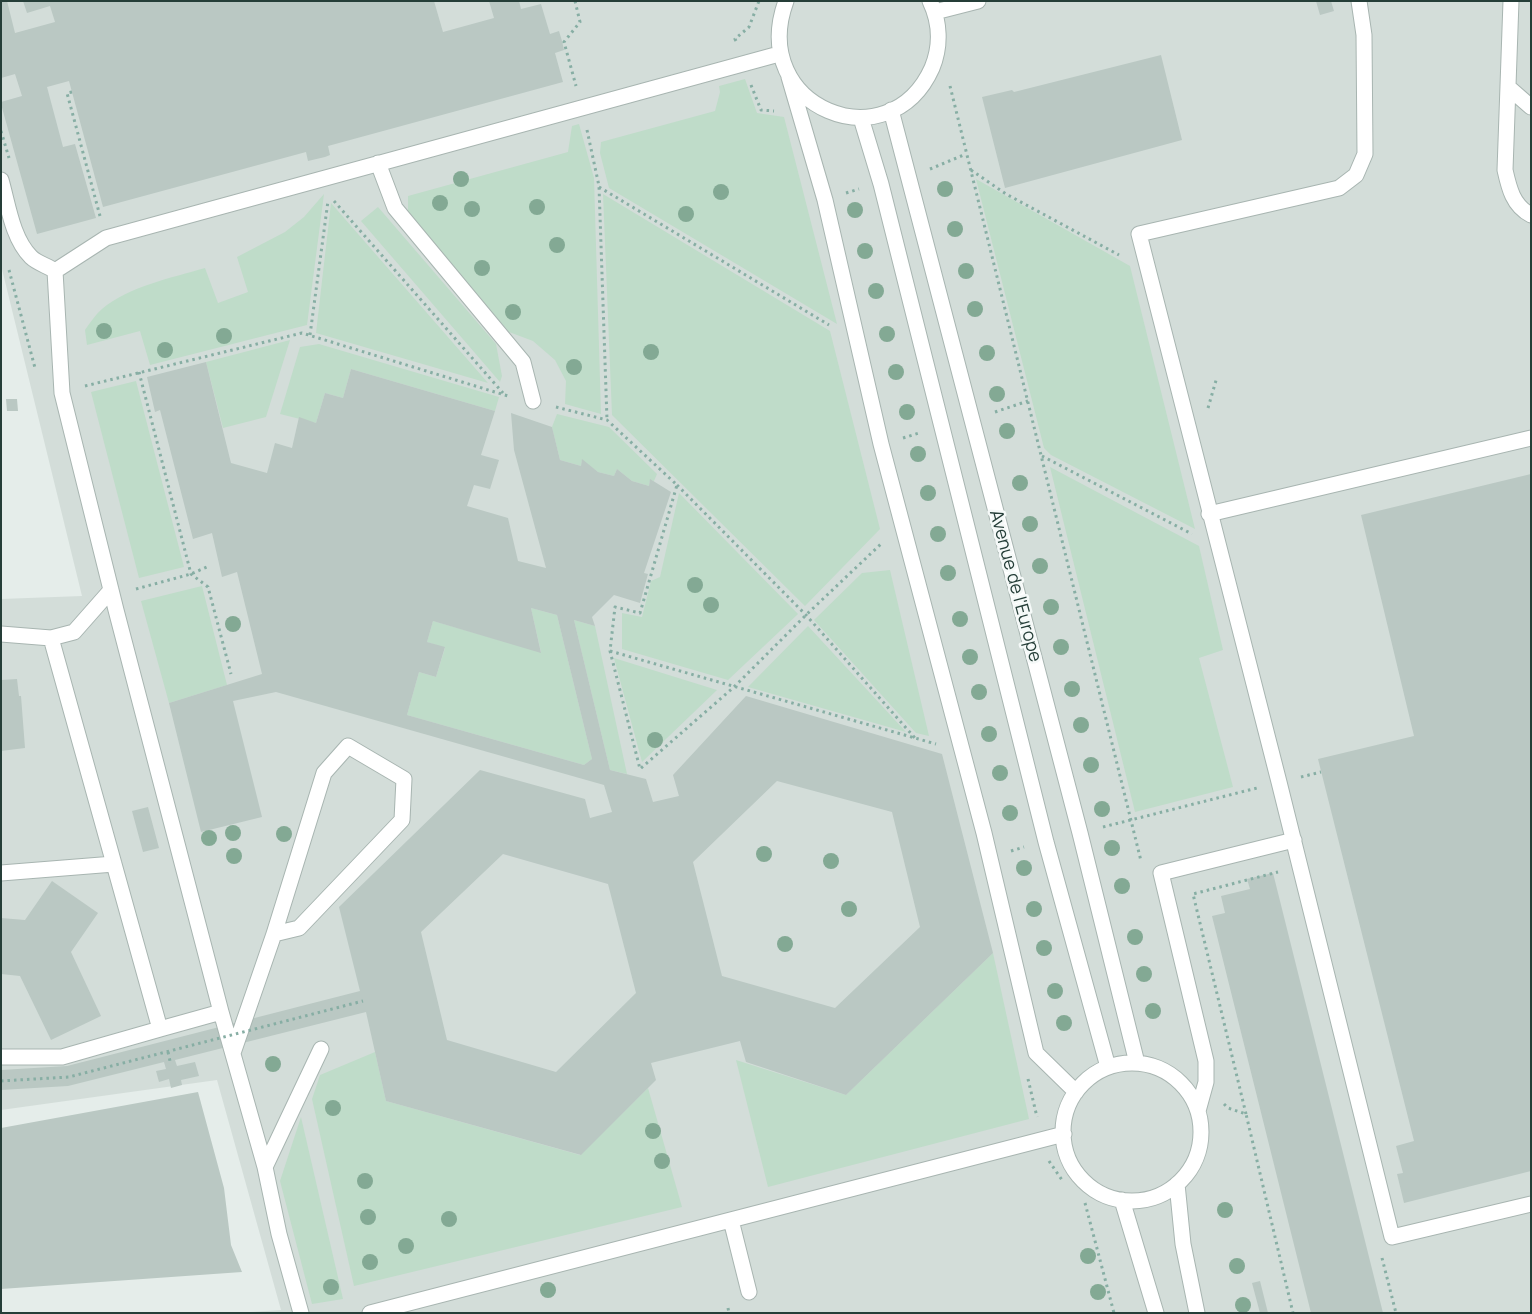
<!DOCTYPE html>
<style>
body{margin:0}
#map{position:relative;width:1532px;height:1314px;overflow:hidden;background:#e5edea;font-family:Manrope,sans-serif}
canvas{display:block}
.frame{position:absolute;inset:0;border:2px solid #253e38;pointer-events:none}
</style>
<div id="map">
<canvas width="1532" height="1314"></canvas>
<div class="frame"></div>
</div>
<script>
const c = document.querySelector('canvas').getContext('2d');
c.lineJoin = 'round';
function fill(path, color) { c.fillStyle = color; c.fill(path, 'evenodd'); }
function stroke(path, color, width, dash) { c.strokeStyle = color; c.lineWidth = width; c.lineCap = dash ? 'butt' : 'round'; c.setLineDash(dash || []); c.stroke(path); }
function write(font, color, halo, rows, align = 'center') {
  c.font = font + ' Manrope,sans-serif'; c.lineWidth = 5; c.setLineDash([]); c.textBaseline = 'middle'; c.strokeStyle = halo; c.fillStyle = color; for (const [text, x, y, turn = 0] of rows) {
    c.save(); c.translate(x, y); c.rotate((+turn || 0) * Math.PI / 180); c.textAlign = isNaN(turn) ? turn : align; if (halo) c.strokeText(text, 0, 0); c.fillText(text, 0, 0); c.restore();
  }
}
fill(new Path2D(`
 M1 1H1531V1313H236L281 1310 217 1080 1 1110V599L82 596 1 265Z`), '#d3ddd9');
fill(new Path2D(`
 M745 79 757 113 784 117 837 324 609 188 600 153 601 142 715 111 720 92 719 86Z
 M579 124 594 178 601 414 565 404 566 381 555 360 533 341 509 332 408 212V196L568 152 572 126Z
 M976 179 1130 266 1195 529 1051 455 1044 448Z
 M324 194 307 325 150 365 140 331 87 345 85 330C90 323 95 315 102 309 130 286 171 278 205 268L218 303 248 292 237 257 285 232 304 217Z
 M603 194 830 331 880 529 805 606 612 415Z
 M331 203 488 383 316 333Z
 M378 207 496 344 502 376 500 382 361 221Z
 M290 340 266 417 223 428 206 362Z
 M319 344 499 397 495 411 351 369 343 398 325 393 316 423 280 414 300 347Z
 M136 381 184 567 139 578 91 392Z
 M557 414 609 427 657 474 654 481 650 480 649 486 632 481 617 469 614 476 598 472 582 460 581 466 560 460 552 427Z
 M1050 467 1199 546 1223 650 1199 658 1233 787 1135 812Z
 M679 493 798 614 728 680 622 649V613L642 617 651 581 660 577Z
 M890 570 929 736 916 733 814 620 862 573Z
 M202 586 227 685 169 703 141 601Z
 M531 608 557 615 592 759 584 765 407 715 419 672 436 677 445 648 427 642 433 621 541 652Z
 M574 620 595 626 627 774 610 770Z
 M808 626 906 732 748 687Z
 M614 658 717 690 642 762Z
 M993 953 1029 1119 768 1187 736 1060 846 1095Z
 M375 1052 386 1101 580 1155 648 1088 682 1207 354 1286 312 1099 320 1075Z
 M301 1117 343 1299 312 1304 280 1181Z`), '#bfdcc9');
fill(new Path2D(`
 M1 1H7L15 33 55 22 50 6 27 13 23 1H434L443 32 494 18 489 1H519L521 9 541 4 550 34 559 31 562 41 564 50 555 53 563 82 328 146 330 155 325 157 308 161 306 152 103 207 69 81 47 87 63 147 75 144 96 218 37 234 1 104V102L22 96 15 74 1 78Z
 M1316 1H1331L1334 11 1320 15Z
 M1161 55 1182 140 1005 188 982 97 1012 90 1014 92Z
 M206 362 231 463 267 473 275 443 292 448 299 417 316 423 325 393 343 398 351 369 495 411 481 455 499 460 490 489 474 485 467 506 508 518 518 561 546 568 514 450 511 413 552 427 560 460 581 466 582 459 598 472 614 476 617 469 632 481 649 486 650 479 671 492 644 573 648 574 640 603 614 595 592 617 595 626 574 620 610 770 646 779 653 802 679 796 673 775 746 696 942 754 993 953 846 1095 746 1062 740 1041 651 1063 656 1080 581 1155 386 1101 366 1012 175 1060 177 1066 195 1062 199 1076 181 1080 182 1085 171 1088 169 1079 159 1082 156 1071 166 1069 164 1062 68 1086 1 1090V1070L67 1066 360 991 339 907 480 770 585 799 590 818 612 812 604 785 276 692 233 701 262 817 201 832 169 703 262 674 237 572 222 577 212 533 193 539 160 410 155 412 147 377ZM531 608 557 615 592 759 584 765 407 715 419 672 436 677 445 647 427 642 433 621 541 653ZM777 781 892 812 920 927 835 1008 722 976 693 862ZM503 854 608 884 636 993 556 1072 447 1040 421 932Z
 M6 399H17L18 411H7Z
 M1531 474V1171L1404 1203 1397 1174 1403 1173 1396 1146 1414 1141 1318 759 1414 736 1361 515Z
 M17 679 19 696H21L25 748 1 751V680Z
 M148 807 159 848 143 852 132 811Z
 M1273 873 1383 1313H1311L1212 916 1225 913 1221 896 1250 889 1247 879Z
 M52 881 98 913 71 952 101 1016 51 1040 20 976 1 974V918L25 920Z
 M198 1092 224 1188 231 1245 242 1272 1 1289V1128Z
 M1260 1281 1268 1313H1260L1252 1283Z`), '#bac8c3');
const lane = new Path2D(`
 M786 1C747 108 889 164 932 68 941 46 940 22 930 1
 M1359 1 1364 35 1365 154 1356 175 1339 188 1139 234 1279 782 1392 1237 1531 1204
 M1511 1 1505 170C1509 188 1513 206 1531 215
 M935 12 978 1
 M789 77 825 200 881 444 984 833 1036 1053 1076 1092
 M1508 87 1531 107
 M891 110 1080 833 1137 1063
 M861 118 881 184 1046 842 1108 1067
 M378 163 395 208 523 362 533 401
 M1 180C8 204 12 238 31 257 37 263 48 266 55 271L106 238 779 54
 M55 271 62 393 116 610 221 1012 265 1167 279 1234 301 1313
 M1209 514 1531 438
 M1 634 51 638 74 632 111 590
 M51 638 160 1029 221 1012
 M1 873 114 864
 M233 1053 274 934 324 773 348 746 404 779 402 820 299 928 274 934
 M1 1057H62L160 1029
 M1063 1132a69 69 0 1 1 138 0a69 69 0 1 1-138 0Z
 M1198 1111 1206 1082V1061L1161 873 1294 840
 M265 1167 321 1049
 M1177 1184 1183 1244 1197 1313
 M1122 1200 1156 1313
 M731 1220 749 1292
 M370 1313 1064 1134`);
stroke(lane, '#a8b5b1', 17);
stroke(new Path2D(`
 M575 1 580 22 564 42 576 86
 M736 41 735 39 749 27 759 1
 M751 85 761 110 774 111
 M950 86 1141 861
 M72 92 67 93 100 216
 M587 130 599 186 607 420
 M1 131 9 158
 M930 169 966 154
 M971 170 1006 194 1119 255
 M599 187 829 325
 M846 193 859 189
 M334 201 503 393
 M9 270 35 368
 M310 335 328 201
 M139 372 191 574 208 587 231 674
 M85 386 302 333 508 396
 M556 407 607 420 677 485 640 613 615 607 610 651 640 769 734 687 806 615 883 542
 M1208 408 1217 377
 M995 412 1028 401
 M903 438 919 433
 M1042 456 1192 534
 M677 485 806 615 915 738
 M136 589 191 574 209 566
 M610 651 936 744
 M1301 777 1321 772
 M1103 827 1257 788
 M1011 851 1024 847
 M168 1052 170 1061
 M1028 1079 1037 1117
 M1224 1104 1228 1108 1246 1114 1293 1313
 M1246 1114 1193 894 1278 872
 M1049 1161 1062 1180
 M1085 1203 1114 1313
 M1382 1258 1396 1313
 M728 1308 729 1313`), '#87aea4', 3, [2.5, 4]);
stroke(lane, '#fff', 15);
stroke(new Path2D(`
 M1 1081 69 1077 363 1001`), '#87aea4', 3, [2.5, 4]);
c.fillStyle = '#83a994';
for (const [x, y] of [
 [461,179],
 [945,189],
 [721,192],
 [440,203],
 [537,207],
 [472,209],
 [855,210],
 [686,214],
 [955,229],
 [557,245],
 [865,251],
 [482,268],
 [966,271],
 [876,291],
 [975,309],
 [513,312],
 [104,331],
 [887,334],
 [224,336],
 [165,350],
 [651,352],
 [987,353],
 [574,367],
 [896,372],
 [997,394],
 [907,412],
 [1007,431],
 [918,454],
 [1020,483],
 [928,493],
 [1030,524],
 [938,534],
 [1040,566],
 [948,573],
 [695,585],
 [711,605],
 [1051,607],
 [960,619],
 [233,624],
 [1061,647],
 [970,657],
 [1072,689],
 [979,692],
 [1081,725],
 [989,734],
 [655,740],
 [1091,765],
 [1000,773],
 [1102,809],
 [1010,813],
 [233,833],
 [284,834],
 [209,838],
 [1112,848],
 [764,854],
 [234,856],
 [831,861],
 [1024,868],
 [1122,886],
 [849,909],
 [1034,909],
 [1135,937],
 [785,944],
 [1044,948],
 [1144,974],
 [1055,991],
 [1153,1011],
 [1064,1023],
 [273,1064],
 [333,1108],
 [653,1131],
 [662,1161],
 [365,1181],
 [1225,1210],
 [368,1217],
 [449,1219],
 [406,1246],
 [1088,1256],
 [370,1262],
 [1237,1266],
 [331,1287],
 [548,1290],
 [1098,1292],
 [1243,1305]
]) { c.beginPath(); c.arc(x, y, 8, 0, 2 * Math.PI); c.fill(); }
write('18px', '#253e38', '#f5f9f8', [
 ["Avenue de l'Europe",1015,586,75]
]);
</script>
